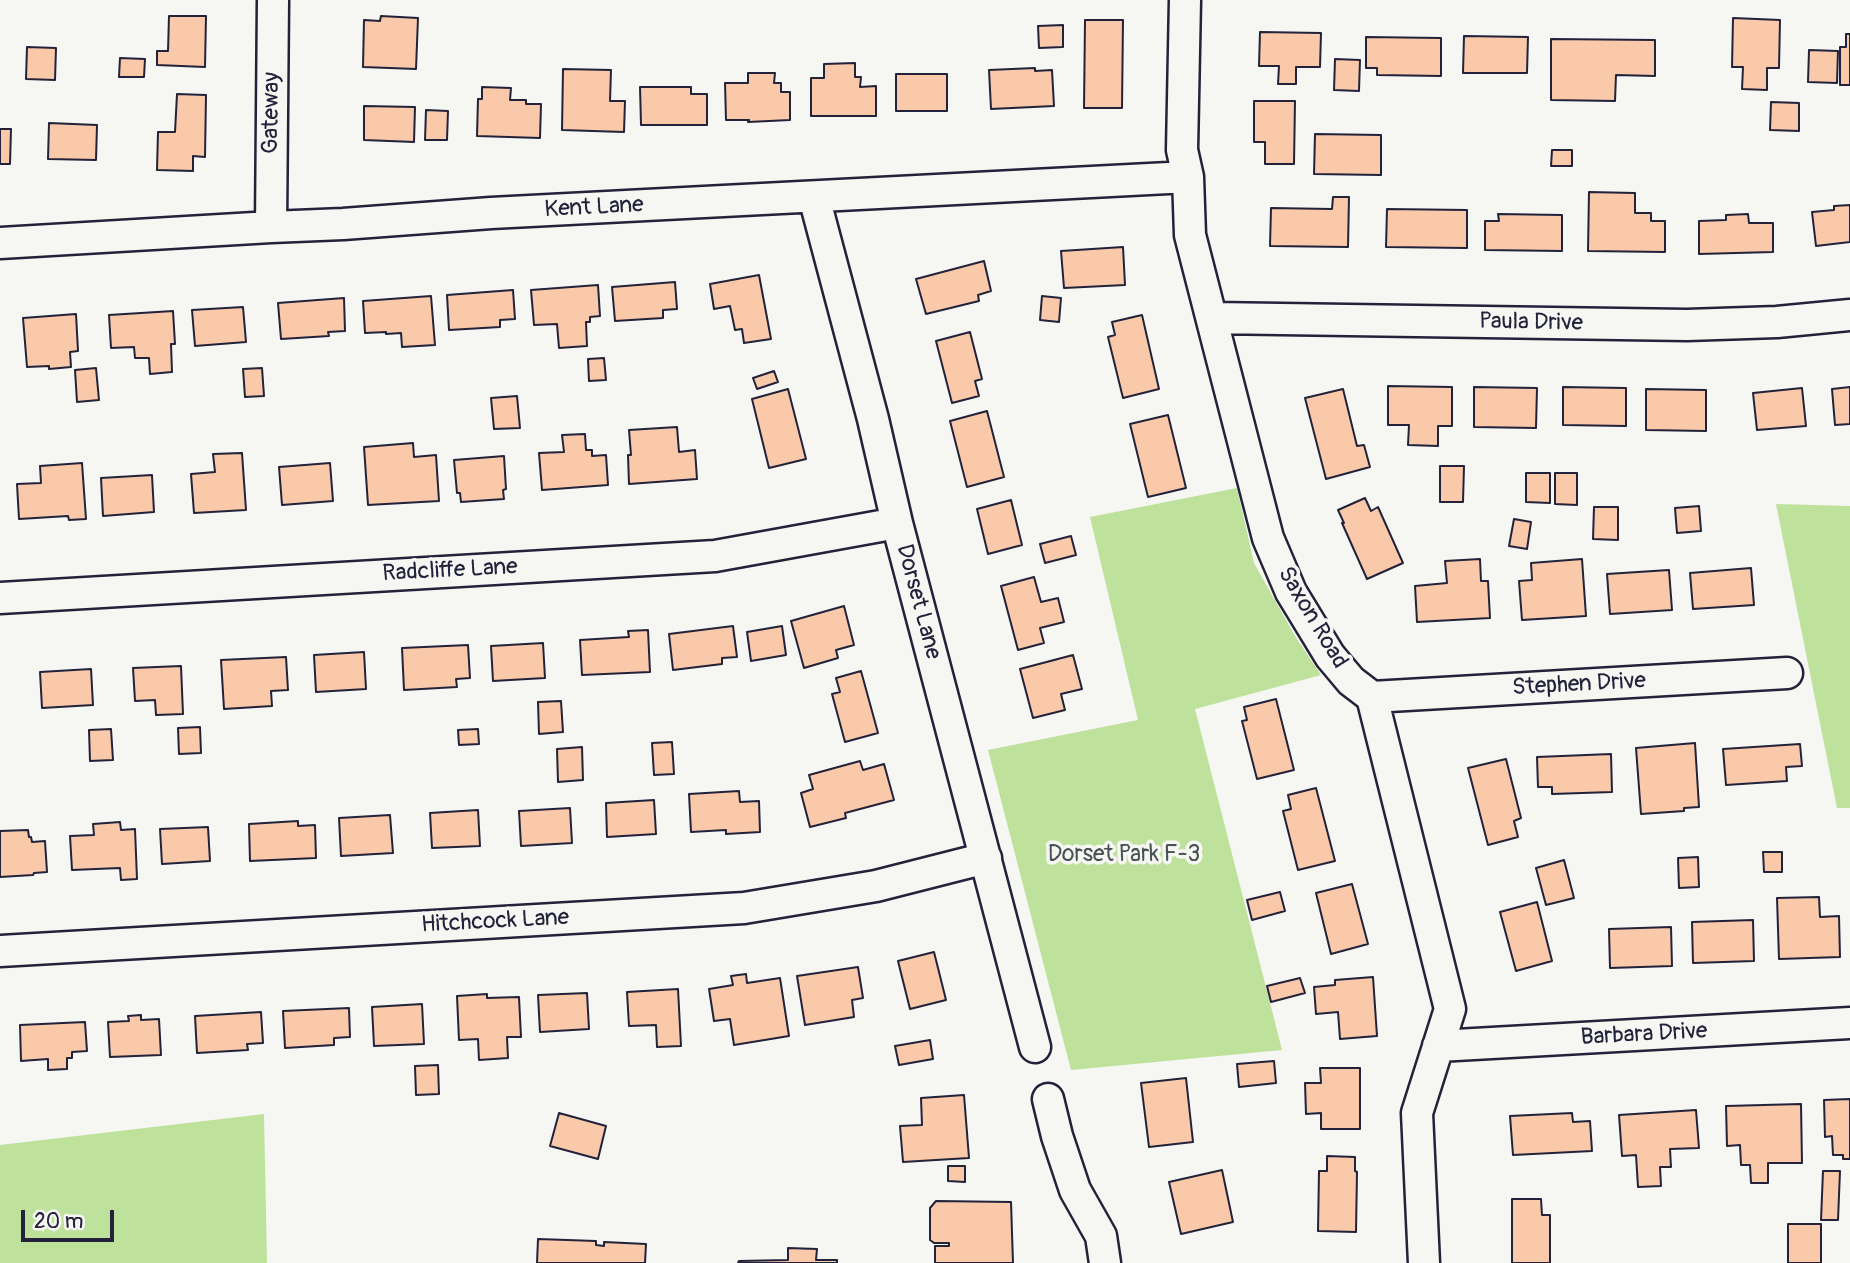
<!DOCTYPE html>
<style>
body{margin:0}
#map{position:relative;width:1850px;height:1263px;overflow:hidden;background:#f6f6f2;font-family:Pangolin,sans-serif}
canvas{display:block}
.scale{position:absolute;left:21px;top:1210px;width:93px;height:32px;box-sizing:border-box;border:4px solid #22223b;border-top:0;padding-left:9px;font-size:21px;line-height:24px;white-space:nowrap;color:#22223b;-webkit-text-stroke:5px #f6f6f2;paint-order:stroke}
</style>
<div id="map">
<canvas width="1850" height="1263"></canvas>
<div class="scale">20 m</div>
</div>
<script>
const c = document.querySelector('canvas').getContext('2d');
c.lineJoin = 'round';
function fill(path, color) { c.fillStyle = color; c.fill(path, 'evenodd'); }
function stroke(path, color, width, dash) { c.strokeStyle = color; c.lineWidth = width; c.lineCap = dash ? 'butt' : 'round'; c.setLineDash(dash || []); c.stroke(path); }
function write(font, color, halo, rows, align = 'center') {
  c.font = font + ' Pangolin,sans-serif'; c.lineWidth = 7; c.setLineDash([]); c.textBaseline = 'middle'; c.strokeStyle = halo; c.fillStyle = color; for (const [text, x, y, turn = 0] of rows) {
    c.save(); c.translate(x, y); c.rotate((+turn || 0) * Math.PI / 180); c.textAlign = isNaN(turn) ? turn : align; if (halo) c.strokeText(text, 0, 0); c.fillText(text, 0, 0); c.restore();
  }
}
fill(new Path2D(`
 M1237 488 1254 563 1295 636 1321 675 1195 709 1282 1050 1071 1070 988 750 1138 720 1090 517Z
 M1776 504 1850 506V808H1837Z
 M264 1114 267 1263H0V1145Z`), '#bee29c');
const building = new Path2D(`
 M169 16H206L205 67 157 65V51H168Z
 M381 16 418 18 416 69 363 67 364 20 380 21Z
 M1733 18 1780 20 1779 68H1767V90L1742 89 1743 67H1732Z
 M1085 20H1123L1122 108H1084Z
 M1063 25V47L1039 48 1038 26Z
 M1260 32 1321 33 1320 67H1296V84H1278L1279 66H1259Z
 M1846 34H1850V85H1840V47H1846Z
 M1464 36 1528 37 1527 73H1463Z
 M1366 37 1441 38V76L1377 75V68H1366Z
 M1551 39 1655 40V76L1616 75 1615 101 1551 100Z
 M27 47 56 48 55 80 26 79Z
 M1809 50 1838 51 1837 83 1808 82Z
 M120 58 145 59 144 77H119Z
 M1335 59 1360 60 1359 91 1334 90Z
 M855 63V77H861L860 87 876 86V116H811V78H824V64Z
 M1035 68V71L1052 70 1054 106 991 109 989 70Z
 M563 69 611 70 610 101H625L624 132 562 130Z
 M748 73H775L774 83H781V92H790V120L748 122 749 120H726L725 83H748Z
 M896 74H947V111H896Z
 M482 87 511 88 510 100H526V104H541L540 138 477 136 478 99H482Z
 M640 87H691V94H707V125H641Z
 M177 94 206 95 205 157 193 156V171L157 170 158 132H175Z
 M1254 101H1295L1294 164H1265V142H1254Z
 M1771 102 1799 103V131L1770 130Z
 M364 106 415 107 414 142 364 140Z
 M426 110 448 111 447 140H425Z
 M49 123 97 125 96 160 48 159Z
 M0 129H11L10 164H0Z
 M1315 134 1381 135V175L1314 174Z
 M1552 150H1572V166H1551Z
 M1589 192 1635 193V213H1651V221H1665V252L1588 251Z
 M1333 197H1349L1348 247 1270 246 1271 208 1332 209Z
 M1850 205V242L1816 246 1812 212 1834 210V206Z
 M1387 209 1467 210V248L1386 247Z
 M1498 214 1562 215V251L1485 250V221H1499Z
 M1748 214 1749 223H1773V252L1699 254V221L1726 220V215Z
 M1123 247 1125 285 1064 288 1061 251Z
 M984 261 991 291 978 295 979 301 926 314 916 279Z
 M759 275 771 339 744 343 742 329 735 330 730 306 714 309 710 284Z
 M675 282 677 309 663 310V318L615 321 612 287Z
 M598 285 600 316 590 317V322H586L587 346 559 348 557 324 534 325 531 290Z
 M513 290 515 319 500 320V327L449 330 447 295Z
 M431 296 435 345 402 347 401 333 386 334V332L365 333 363 301Z
 M1042 296 1061 298 1059 322 1040 320Z
 M344 298 345 331 328 332 329 336 281 339 278 303Z
 M243 307 246 342 195 346 192 310Z
 M173 311 175 344H171L172 372 150 374 149 358H135L134 347 111 348 109 315Z
 M76 314 78 351 70 352 71 367 49 369V366L27 367 23 318Z
 M1142 315 1159 389 1123 398 1108 337 1115 335 1112 322Z
 M970 332 982 379 975 381 979 396 952 403 936 341Z
 M604 358 606 380 589 381 588 359Z
 M96 368 99 400 77 402 75 370Z
 M262 368 264 396 245 397 243 369Z
 M774 371 778 382 757 389 753 378Z
 M1388 386 1452 387V426H1438V446L1408 445 1409 425H1388Z
 M1474 387 1537 388 1536 428 1474 427Z
 M1563 387 1626 388V426L1563 425Z
 M1850 387V424L1835 425 1832 389Z
 M1802 388 1806 426 1757 430 1753 393Z
 M788 389 806 459 769 468 752 399Z
 M1343 389 1357 446 1364 445 1370 467 1326 479 1305 398Z
 M1646 389 1706 390V431L1646 430Z
 M517 396 520 428 494 429 491 398Z
 M987 411 1004 477 967 487 950 421Z
 M1168 415 1186 488 1148 497 1130 424Z
 M677 427 679 452 695 450 697 479 629 484 628 455H631L629 430Z
 M585 434 586 450H592V456L606 455 608 485 542 490 539 453 564 452 562 435Z
 M413 443 414 457 436 455 439 501 368 505 364 447Z
 M242 453 246 510 194 513 191 474 215 472 213 454Z
 M504 456 506 489 503 490 504 499 461 502 460 493H457L454 460Z
 M82 463 86 519 69 520 68 516 19 519 17 484 41 483 40 466Z
 M330 463 333 501 282 505 279 467Z
 M1440 466H1464L1463 502H1440Z
 M1526 473H1550V503L1526 502Z
 M1555 473H1577V505L1555 504Z
 M152 475 154 512 103 516 101 478Z
 M1365 498 1371 511 1378 507 1403 563 1367 579 1342 523H1344L1338 510Z
 M1011 500 1022 545 988 554 977 509Z
 M1699 506 1701 531 1677 533 1675 508Z
 M1594 507H1618V540L1593 539Z
 M1514 519 1531 522 1527 549 1509 546Z
 M1071 536 1076 555 1045 563 1040 544Z
 M1480 559 1481 581H1488L1490 618 1417 622 1415 586 1447 583 1445 561Z
 M1582 559 1586 616 1522 620 1519 581 1532 580 1531 563Z
 M1751 568 1754 605 1693 609 1690 573Z
 M1669 570 1672 610 1610 614 1607 574Z
 M1034 577 1041 602 1058 598 1064 622 1040 628 1044 643 1018 650 1001 586Z
 M844 606 854 645 836 650 838 658 804 668 791 621Z
 M733 626 737 657 722 658V664L673 670 669 634Z
 M782 626 786 655 751 661 747 632Z
 M648 630 650 672 582 675 580 640 629 637 628 631Z
 M543 643 545 678 493 681 491 646Z
 M468 645 470 678 456 679 457 687 404 690 402 648Z
 M364 652 366 689 316 692 314 655Z
 M1073 655 1082 689 1061 694 1065 710 1033 718 1020 669Z
 M286 657 288 690 271 691 272 706 224 709 221 660Z
 M181 666 183 714 156 715 155 700 135 701 133 668Z
 M91 669 93 705 42 708 40 672Z
 M861 671 878 733 845 742 832 694 840 692 836 678Z
 M1276 699 1294 770 1257 779 1242 721 1247 720 1244 707Z
 M561 701 563 732 539 734 538 702Z
 M200 727 201 753 179 754 178 728Z
 M111 729 113 760 90 761 89 730Z
 M478 729 479 744 459 745 458 730Z
 M672 742 674 774 654 775 652 743Z
 M1695 743 1699 807 1684 808V811L1641 814 1636 748Z
 M1800 744 1802 766 1786 767 1787 781 1726 785 1723 749Z
 M582 747 583 780 558 782 557 749Z
 M1611 754 1612 792 1552 794V787H1538L1537 757Z
 M1506 759 1521 818 1514 821 1518 837 1488 845 1468 768Z
 M860 761 863 770 884 764 894 800 845 813 846 818 810 827 801 793 813 789 809 775Z
 M1316 788 1335 861 1298 870 1283 811 1291 809 1288 795Z
 M739 791 740 802 759 801 760 832 726 834V830L691 832 689 794Z
 M654 800 656 834 607 837 606 803Z
 M570 808 572 843 521 846 519 811Z
 M478 810 480 846 432 848 430 813Z
 M390 815 393 853 341 856 339 818Z
 M298 821V826L315 825 316 858 250 861 249 824Z
 M120 822 121 830 135 829 137 879 121 880 120 868 72 870 70 836 94 835 93 824Z
 M208 827 210 861 162 864 160 829Z
 M28 830 29 837H31L32 842 45 841 47 872 34 873 33 875 0 877V831Z
 M1763 852H1782V872H1764Z
 M1698 857 1699 887 1679 888 1678 858Z
 M1564 860 1574 898 1546 905 1536 868Z
 M1352 884 1368 944 1331 954 1316 893Z
 M1280 892 1285 911 1252 920 1247 900Z
 M1819 897 1820 917 1839 916 1840 957 1779 959 1777 898Z
 M1537 902 1552 961 1516 971 1500 912Z
 M1753 920 1754 961 1693 963 1692 922Z
 M1671 927 1672 966 1610 968 1609 929Z
 M934 952 946 1000 910 1009 898 961Z
 M858 967 863 998 852 1000 854 1017 805 1025 797 976Z
 M746 974 747 983 780 978 789 1036 734 1045 730 1019 714 1021 709 989 733 985 731 976Z
 M1373 977 1377 1036 1340 1039 1338 1012 1316 1014 1314 987 1335 985V980Z
 M1300 978 1305 993 1271 1002 1267 986Z
 M678 989 681 1046 657 1047 656 1025 629 1026 627 992Z
 M587 993 589 1029 540 1032 538 995Z
 M487 994V998L519 997 521 1037H507L508 1058 479 1060 478 1039 459 1040 457 996Z
 M422 1004 424 1044 374 1046 372 1007Z
 M349 1008 350 1037 334 1038V1045L285 1048 283 1011Z
 M261 1012 263 1043 247 1044 248 1050 197 1053 195 1016Z
 M141 1015V1020L159 1019 161 1055 110 1057 108 1022 129 1021 128 1016Z
 M85 1022 87 1051 72 1052V1058H67V1069L48 1070V1059L21 1061 20 1025Z
 M930 1040 933 1059 899 1065 895 1046Z
 M1274 1061 1276 1083 1239 1087 1237 1064Z
 M438 1065 439 1094 416 1095 415 1066Z
 M1320 1068H1360V1129H1321V1113L1306 1114 1305 1083H1321Z
 M1186 1078 1193 1142 1149 1147 1141 1083Z
 M964 1095 969 1158 903 1162 900 1126 922 1125 921 1098Z
 M1850 1099V1159H1843V1155H1833L1832 1136 1825 1137 1824 1100Z
 M1801 1104 1802 1163H1768V1183H1751L1750 1165H1741L1740 1145 1727 1146 1726 1106Z
 M1696 1110 1699 1148 1670 1149 1671 1167H1660L1661 1186 1638 1187 1636 1155 1622 1156 1619 1115Z
 M559 1113 606 1126 598 1159 550 1146Z
 M1572 1113 1573 1122 1590 1121 1592 1151 1513 1155 1510 1116Z
 M1327 1156 1355 1157V1171L1357 1172 1356 1232 1318 1231 1319 1171H1327Z
 M948 1166H965V1182L948 1181Z
 M1222 1170 1233 1222 1181 1234 1169 1182Z
 M1823 1171H1840L1838 1220H1821Z
 M1512 1199H1541L1542 1215H1550V1263H1512Z
 M936 1201 1011 1202 1013 1263H935V1246H949V1243H934L930 1240V1208Z
 M1788 1224H1821V1263H1788Z
 M538 1239 596 1241V1245L604 1246V1242L646 1244 645 1263H537Z
 M788 1248 817 1249 816 1260H837V1263H738L739 1261 788 1260Z`);
fill(building, '#f9c9a9');
stroke(building, '#22223b', 2);
const minor = new Path2D(`
 M1185 0 1182 150 1188 177 1190 235 1268 538 1291 592 1330 656 1351 681 1372 697 1450 1009 1417 1113 1424 1263
 M814 197 873 419 897 523 1035 1047
 M271 227 273 0
 M0 243 271 227 343 224 491 213 1188 177
 M1213 318 1687 325 1777 322 1850 315
 M0 598 715 556 897 523
 M1372 697 1787 673
 M0 951 744 908 876 886 986 858
 M1438 1046 1850 1023
 M1048 1099 1057 1136 1075 1190 1101 1236 1105 1263`);
stroke(minor, '#22223b', 35);
stroke(minor, '#f6f6f2', 30);
write('23px', '#22223b', '#f6f6f2', [
 ["Gateway",272,113,-89],
 ["Kent Lane",594,208,-3],
 ["Paula Drive",1531,323,1],
 ["Radcliffe Lane",450,571,-3],
 ["Dorset Lane",918,602,75],
 ["Saxon Road",1312,618,59],
 ["Stephen Drive",1579,685,-3],
 ["Hitchcock Lane",495,922,-3],
 ["Barbara Drive",1644,1035,-3]
]);
write('23px', '#495253', '#f6f6f2', [
 ["Dorset Park F-3",1124,855]
]);
</script>
